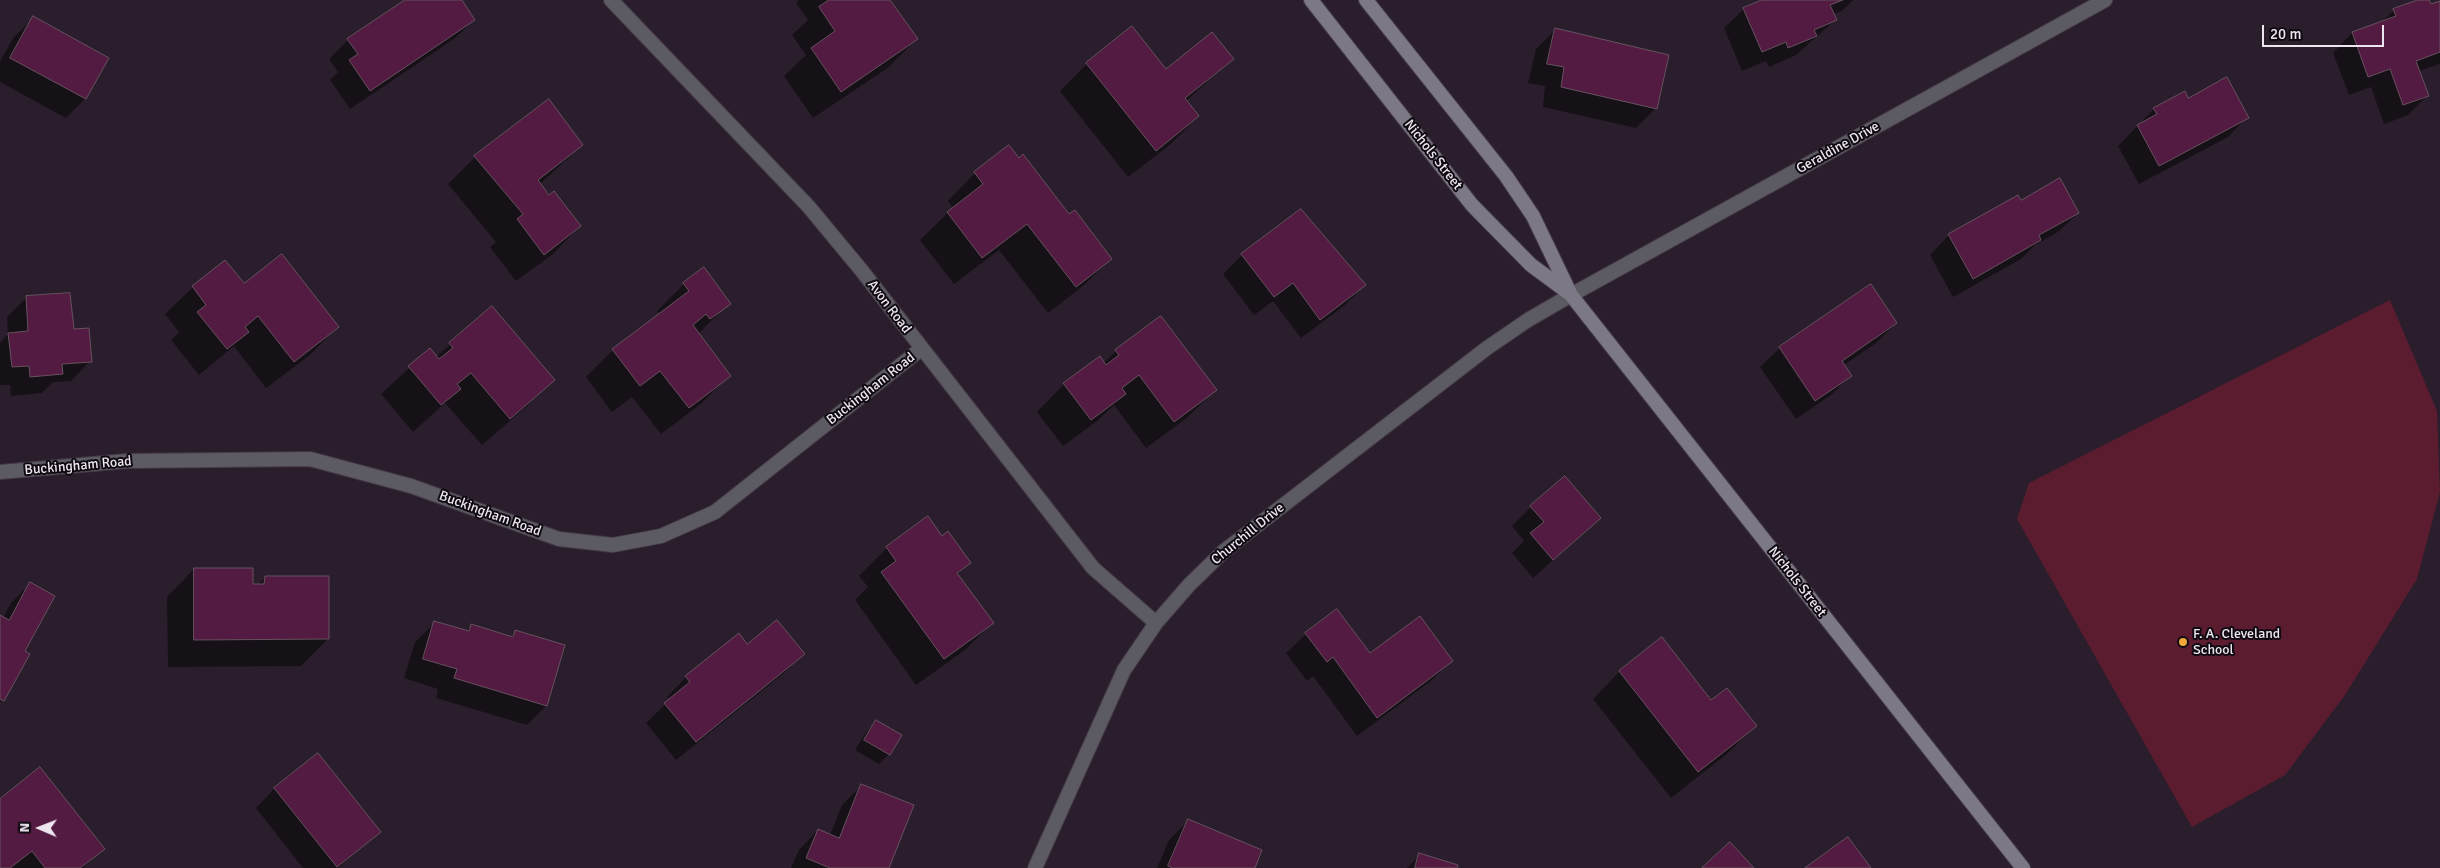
<!DOCTYPE html>
<style>
body{margin:0}
#map{position:relative;width:2440px;height:868px;overflow:hidden;background:#2a1e2c;font-family:Signika,sans-serif}
canvas{display:block}
.north{position:absolute;left:15px;top:803px;width:50px;height:50px;-webkit-text-stroke:4px #0f0a11;paint-order:stroke;rotate:271deg;font-size:14px;font-weight:700;line-height:20px;text-align:center;color:#ede5ef}
.north::after{content:'';display:block;margin:auto;width:18px;height:22px;background:#ede5ef;clip-path:polygon(50% 0,100% 100%,50% 72%,0 100%)}
.scale{position:absolute;left:2262px;top:25px;width:122px;height:22px;box-sizing:border-box;border:2px solid #ede5ef;border-top:0;padding-left:6px;font-size:15px;line-height:18px;white-space:nowrap;color:#ede5ef;-webkit-text-stroke:4px #0f0a11;paint-order:stroke}
</style>
<div id="map">
<canvas width="2440" height="868"></canvas>
<div class="north">N</div>
<div class="scale">20 m</div>
</div>
<script>
const c = document.querySelector('canvas').getContext('2d');
c.lineJoin = 'round';
function fill(path, color) { c.fillStyle = color; c.fill(path, 'evenodd'); }
function stroke(path, color, width, dash) { c.strokeStyle = color; c.lineWidth = width; c.lineCap = dash ? 'butt' : 'round'; c.setLineDash(dash || []); c.stroke(path); }
function write(font, color, halo, rows, align = 'center') {
  c.font = font + ' Signika,sans-serif'; c.lineWidth = 4; c.setLineDash([]); c.textBaseline = 'middle'; c.strokeStyle = halo; c.fillStyle = color; for (const [text, x, y, turn = 0] of rows) {
    c.save(); c.translate(x, y); c.rotate((+turn || 0) * Math.PI / 180); c.textAlign = isNaN(turn) ? turn : align; if (halo) c.strokeText(text, 0, 0); c.fillText(text, 0, 0); c.restore();
  }
}
fill(new Path2D(`
 M2390 300 2437 411 2440 492 2417 579 2345 695 2285 775 2192 827 2017 519 2029 483Z`), '#5b1c2f');
fill(new Path2D(`
 M407 0H460L474 20 454 39 350 109 330 80 338 72 329 59 348 40Z
 M799 0H889L916 39 889 67 813 118 784 76 806 55 792 35 808 20 796 3Z
 M1765 0H1853L1842 11 1833 14 1835 20 1796 55 1769 67 1766 61 1742 71 1724 28 1744 9Z
 M2422 0H2428L2430 6 2440 2V64L2419 71 2428 95 2408 115 2384 124 2371 87 2349 95 2333 53 2352 33 2381 23 2394 10Z
 M33 18 107 58 85 99 66 118 0 82V61L14 37Z
 M1132 28 1166 70 1232 59 1186 101 1198 116 1171 144 1128 177 1060 91 1087 64Z
 M1555 30 1667 56 1655 109 1636 128 1543 107 1545 86 1528 83 1536 49Z
 M2188 100 2247 117 2228 137 2139 184 2118 146 2154 109Z
 M582 145 540 184 580 226 553 254 516 281 490 247 496 242 448 184 475 157Z
 M1018 159 1111 259 1083 286 1048 313 999 250 954 284 920 240 953 208 948 201 975 173Z
 M2020 202 2078 213 2058 232 2035 245 2021 259 1953 297 1930 255 1949 235Z
 M1242 255 1365 285 1345 305 1301 338 1273 301 1254 315 1223 274Z
 M225 261 244 285 337 327 310 355 266 388 234 346 199 375 171 340 179 332 165 314 193 287Z
 M684 284 729 303 698 334 729 375 702 403 661 434 632 397 612 412 586 377 613 350 660 315 657 311Z
 M26 298 73 331 90 361 71 381 53 382 42 393 11 396 10 385H0V343L8 334 7 317Z
 M492 308 553 380 526 407 482 445 445 403 413 432 381 394 430 349 436 357Z
 M1896 323 1876 343 1844 365 1851 375 1831 395 1796 419 1760 367 1780 348Z
 M1116 351 1215 390 1188 417 1146 448 1114 405 1097 421 1063 446 1037 412 1064 384 1103 364Z
 M1531 507 1600 518 1533 578 1512 553 1524 541 1512 526Z
 M928 518 942 538 969 562 957 575 992 623 965 650 916 685 855 600 868 587 859 576 887 548Z
 M194 569 252 585H258L265 578 328 639 301 666 168 667 167 597Z
 M30 584 23 652 0 703V616L3 618 11 603Z
 M435 623 465 632 471 626 510 637 516 632 546 706 527 725 436 698 438 689 404 678 415 642Z
 M1306 634 1370 655 1452 660 1432 680 1357 736 1313 676 1307 681 1286 653Z
 M739 635 747 645 803 654 784 673 676 760 646 723 670 700 667 697 686 677Z
 M1620 671 1711 702 1755 726 1728 753 1671 798 1593 699Z
 M876 722 889 754 879 764 855 750 867 731Z
 M861 786 887 868H791L799 850 818 830 830 835 842 805Z
 M275 788 379 832 338 868H303L256 808Z
 M0 801 103 848 83 868H0Z
 M1188 821 1254 868H1157L1169 840Z
 M1420 855 1456 868H1407Z`), '#0007');
const building = new Path2D(`
 M405 0H462L475 20 370 91 349 60 358 54 347 39Z
 M829 0H890L918 39 841 92 811 48 835 31 819 7Z
 M1762 0H1843L1830 5 1837 20 1814 30 1817 36 1788 48 1786 42 1762 52 1743 8Z
 M2418 0H2429L2431 4 2440 1V52L2416 61 2429 96 2403 105 2390 69 2368 77 2352 32 2396 16 2393 9Z
 M33 16 109 58 86 99 10 58Z
 M1132 26 1166 69 1212 32 1234 59 1185 98 1199 116 1156 151 1086 63Z
 M1555 28 1669 55 1657 109 1561 87 1564 67 1547 64Z
 M2227 77 2249 118 2159 166 2137 125 2157 114 2153 108 2185 91 2188 98Z
 M549 99 583 145 538 180 549 195 554 191 581 226 544 255 517 219 523 214 474 156Z
 M1009 145 1019 158 1023 154 1069 214 1075 210 1112 259 1076 287 1027 224 982 258 947 212 983 184 974 172Z
 M2060 178 2079 213 2039 235 2041 240 1973 279 1948 234 2018 195 2021 200Z
 M1301 209 1366 285 1320 320 1293 283 1274 297 1241 254Z
 M282 254 339 327 294 362 258 316 245 327 249 332 227 349 197 312 206 305 192 286 225 260 244 283Z
 M704 267 731 304 710 319 706 314 693 325 731 376 689 408 660 371 640 386 612 349 689 291 683 283Z
 M1871 284 1897 323 1842 361 1852 376 1815 401 1779 347Z
 M70 293 74 329 89 328 92 362 62 364 63 374 30 377 29 366 12 367 8 333 28 331 26 296Z
 M492 306 555 380 510 419 471 373 457 384 461 389 441 405 408 366 430 348 439 359 453 348 449 343Z
 M1161 316 1217 390 1174 422 1139 375 1122 388 1126 394 1091 420 1063 383 1100 356 1106 365 1119 355 1115 350Z
 M1565 476 1601 518 1553 560 1530 533 1544 522 1530 506Z
 M928 516 942 536 948 531 971 563 957 573 994 623 944 659 881 572 896 561 886 547Z
 M194 568H253V584H264L265 576H329V639L194 640Z
 M30 582 55 596 25 651 30 654 4 701 0 699V615L9 620Z
 M1337 609 1370 653 1420 616 1453 661 1377 718 1333 657 1327 662 1305 633Z
 M777 620 805 654 696 742 664 703 690 682 685 676 739 633 747 644Z
 M434 621 469 631 471 624 513 637 515 630 565 645 547 706 454 678 457 669 423 659Z
 M1662 637 1711 700 1727 688 1757 726 1698 772 1619 671Z
 M876 720 902 735 890 755 864 740Z
 M318 753 381 832 337 867 274 788Z
 M40 767 105 849 80 868H45L32 851 10 868H0V799Z
 M861 784 914 805 889 868H830L806 858 818 829 839 838Z
 M1188 819 1262 850 1255 868H1173L1168 866Z
 M1848 837 1871 868H1805Z
 M1730 842 1754 868H1702Z
 M1419 853 1458 865 1457 868H1415Z`);
fill(building, '#531b41');
stroke(building, '#66525e', 1);
const minor = new Path2D(`
 M611 0 809 207 862 271 1093 568 1156 623
 M0 472 127 461 310 459 411 486 559 539 613 545 661 536 715 512 921 349
 M1035 868 1124 670 1156 623 1189 585 1224 551 1487 348 1528 320 1571 295`);
const tertiary = new Path2D(`
 M1571 295 2105 0`);
const secondary = new Path2D(`
 M1311 0 1472 205 1531 265 1569 293
 M1366 0 1506 176 1533 216 1571 295 2023 868`);
stroke(minor, '#453a47', 16);
stroke(tertiary, '#453a47', 16);
stroke(secondary, '#453a47', 16);
stroke(minor, '#5c5a62', 14);
stroke(tertiary, '#5c5a62', 14);
stroke(secondary, '#7c7886', 14);
for (const [x, y, r, color] of [
 [2183,642,5,"#eea83c"]
]) { const dot = new Path2D(); dot.arc(x, y, r, 0, 2 * Math.PI); c.fillStyle = color; c.fill(dot); stroke(dot, '#0f0a11', 2); }
write('14px', '#ede5ef', '#0f0a11', [
 ["Geraldine Drive",1838,148,-29],
 ["Nichols Street",1433,155,52],
 ["Avon Road",889,307,53],
 ["Buckingham Road",871,389,-38],
 ["Buckingham Road",78,466,-5],
 ["Buckingham Road",490,514,20],
 ["Churchill Drive",1248,534,-39],
 ["Nichols Street",1797,582,52]
]);
write('14px', '#ede5ef', '#0f0a11', [
 ["F. A. Cleveland",2193,634],
 ["School",2193,650]
], 'left');
</script>
